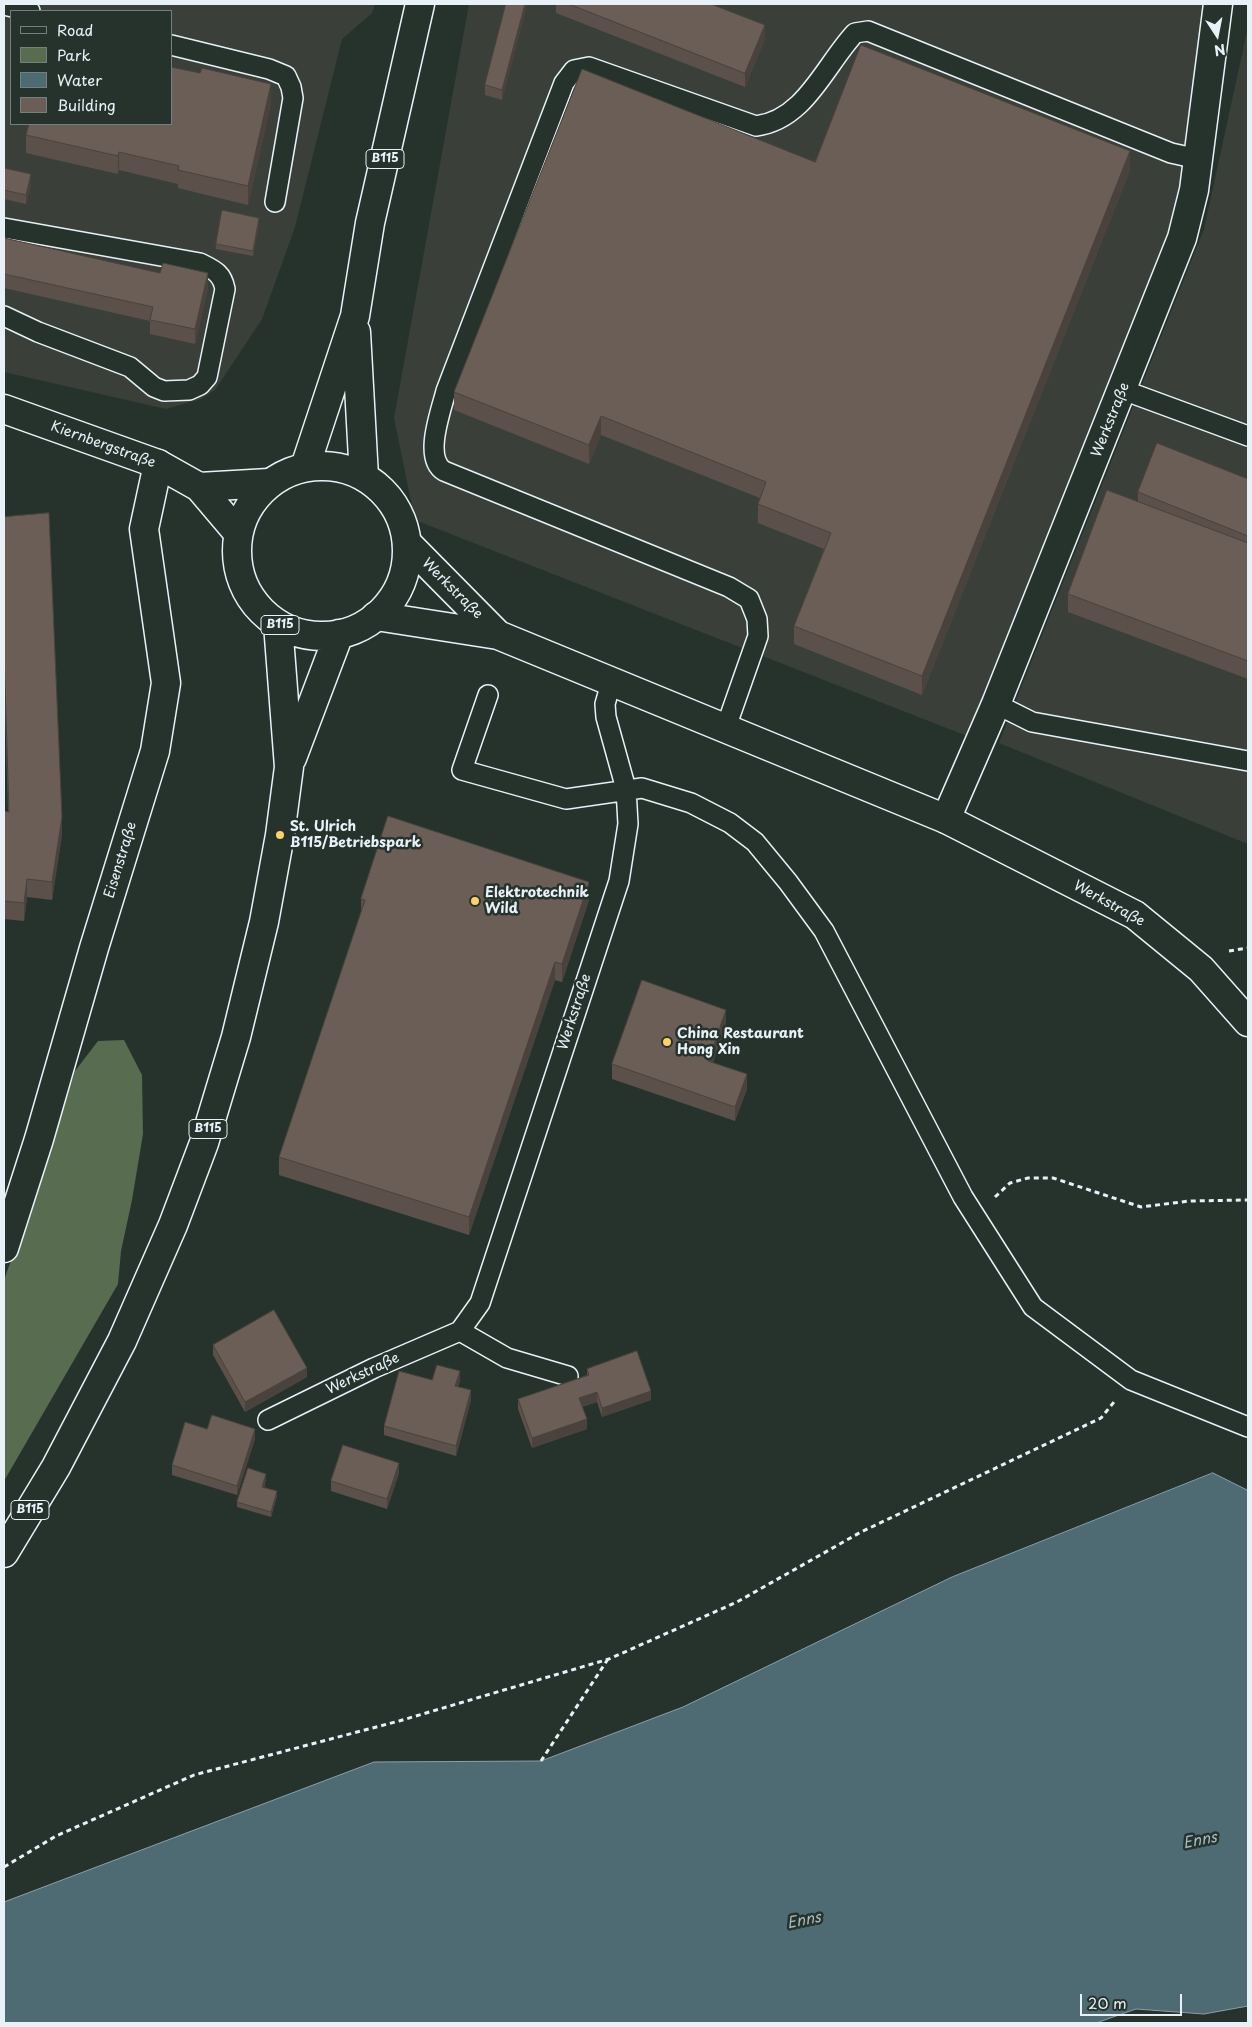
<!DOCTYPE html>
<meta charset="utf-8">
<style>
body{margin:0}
#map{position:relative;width:1252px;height:2027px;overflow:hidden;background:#26332d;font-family:"Playpen Sans",sans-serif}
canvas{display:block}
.frame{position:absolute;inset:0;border:5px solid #e8f1f8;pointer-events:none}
.legend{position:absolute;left:10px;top:10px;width:162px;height:115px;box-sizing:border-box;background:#26332d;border:1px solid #747f7e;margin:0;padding:6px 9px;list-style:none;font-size:15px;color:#e8f1f8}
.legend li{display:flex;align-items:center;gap:10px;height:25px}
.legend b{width:25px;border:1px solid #747f7e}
.north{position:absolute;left:1192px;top:10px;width:50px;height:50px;-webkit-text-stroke:4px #26332d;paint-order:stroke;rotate:169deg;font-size:14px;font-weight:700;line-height:20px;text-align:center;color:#e8f1f8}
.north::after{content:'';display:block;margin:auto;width:18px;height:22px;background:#e8f1f8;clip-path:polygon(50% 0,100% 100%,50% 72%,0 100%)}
.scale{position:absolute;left:1080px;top:1994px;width:102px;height:22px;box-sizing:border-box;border:2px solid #e8f1f8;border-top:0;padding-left:6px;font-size:15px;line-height:18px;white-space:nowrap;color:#e8f1f8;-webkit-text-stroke:4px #26332d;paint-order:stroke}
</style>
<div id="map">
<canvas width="1252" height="2027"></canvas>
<div class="frame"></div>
<ul class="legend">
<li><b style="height:6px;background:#26332d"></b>Road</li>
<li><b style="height:14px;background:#586d50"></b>Park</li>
<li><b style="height:14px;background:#4e6a73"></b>Water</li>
<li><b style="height:14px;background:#6a5e56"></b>Building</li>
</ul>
<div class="north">N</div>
<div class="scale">20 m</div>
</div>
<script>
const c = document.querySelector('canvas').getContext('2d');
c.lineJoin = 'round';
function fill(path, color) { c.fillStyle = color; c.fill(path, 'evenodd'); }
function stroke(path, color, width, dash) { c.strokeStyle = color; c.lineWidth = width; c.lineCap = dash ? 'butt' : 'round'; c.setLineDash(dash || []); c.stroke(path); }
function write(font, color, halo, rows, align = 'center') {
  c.font = font + ' "Playpen Sans",sans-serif'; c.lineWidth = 5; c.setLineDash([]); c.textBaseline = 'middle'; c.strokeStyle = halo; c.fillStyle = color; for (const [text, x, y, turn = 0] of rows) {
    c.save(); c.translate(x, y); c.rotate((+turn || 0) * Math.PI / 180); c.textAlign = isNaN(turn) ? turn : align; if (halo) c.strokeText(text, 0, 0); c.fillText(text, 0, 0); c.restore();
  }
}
fill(new Path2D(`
 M4 4H375L372 13 342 39 295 227 262 319 215 390 201 399 166 409 4 372ZM11 11H171V124H11Z
 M469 4H1203L1180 212 967 736 415 520 394 418Z
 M1248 27V844L999 743 1204 229Z`), '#3a4039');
fill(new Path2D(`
 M124 1040 142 1075 143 1134 132 1200 121 1251 118 1284 4 1481V1280L43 1172 75 1071 98 1041Z`), '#586d50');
const water = new Path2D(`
 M1213 1473 1247 1490 1248 1494V2006L1204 2014 1136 2009 1096 2023H4V1902L374 1762 541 1761 683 1707 952 1577Z`);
fill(water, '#4e6a73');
stroke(water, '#8ca0a8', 1);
const lane = new Path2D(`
 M4 5 30 11
 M171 45 269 69 286 76 291 87 293 98 275 202
 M4 228 200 263C214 270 222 273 225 289L207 377 200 385 189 390 164 391 154 387 130 367 38 332 4 316
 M1123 390 1248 436
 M488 695 462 770 566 799 642 788 691 803 730 823 755 842 788 882 824 931 963 1197 1033 1307 1131 1380 1248 1427
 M996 704 1032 722 1248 761
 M725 730 758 636 757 619 749 599 729 587 444 471C423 458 441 411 446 391L564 83 574 70 589 67 756 126C805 120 825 65 855 33L868 31 1171 153 1198 159
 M460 1331 507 1358 568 1376
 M268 1420 374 1368 460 1331 480 1303 619 881 628 824 626 789 606 717 605 704 611 683`);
const street = new Path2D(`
 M946 819 996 704 1182 238 1194 190 1218 4
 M4 1248 39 1139 94 948 155 751 166 683 144 529 158 464`);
const secondary = new Path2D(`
 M4 409 158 464 199 487 238 533
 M199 487 269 483
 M407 543 498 635
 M376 616 498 635 946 819 1135 915 1201 969 1248 1022`);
const primary = new Path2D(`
 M356 332 364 477
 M237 551a85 85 0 1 1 170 0a85 85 0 1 1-170 0Z
 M305 467 355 316 370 223 420 4
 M292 758 339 634
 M4 1553 56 1467 122 1341 173 1225 204 1143 236 1037 264 922 280 835 289 767 278 624`);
stroke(lane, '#e8f1f8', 22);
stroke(street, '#e8f1f8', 31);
stroke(secondary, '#e8f1f8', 31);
stroke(primary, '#e8f1f8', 31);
stroke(new Path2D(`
 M1229 951 1248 948
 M995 1197 1010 1183 1028 1178H1053L1141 1207 1189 1201 1248 1200
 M541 1761 608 1659
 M4 1867 56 1836 194 1775 399 1721 609 1659 737 1602 861 1532 1101 1418 1114 1402`), '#e8f1f8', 3, [5, 4]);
stroke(lane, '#26332d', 19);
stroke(street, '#26332d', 28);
stroke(secondary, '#26332d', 28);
stroke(primary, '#26332d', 28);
fill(new Path2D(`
 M506 4H527L502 100 485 95V85Z
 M556 4H711L765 39 745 87 556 13Z
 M271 103 248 205 178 188V184L119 170 118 174 26 153V135Z
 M815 162 1130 170 922 695 794 644V626L824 549 758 523V504L760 498 601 435 589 464 454 410V392Z
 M4 168 31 184 26 204 4 199Z
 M259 223 253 256 216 249V244Z
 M4 238 208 288 195 344 150 334V321L4 288Z
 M1248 479V679L1068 612V594L1138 502V492Z
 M4 517 62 835 52 900 27 897 24 921 4 919V811L8 812 4 671Z
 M361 899 589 900 562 982 555 980 469 1235 279 1175V1157L361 914Z
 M726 1024 713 1062 747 1089 735 1121 612 1079V1064Z
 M213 1345 307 1377 245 1412 213 1355Z
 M587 1369 651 1400 602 1417 597 1402 582 1407 587 1429 532 1448 518 1409V1399L587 1375Z
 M432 1380H460L458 1387 471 1400 456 1456 384 1435V1426Z
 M207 1429 255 1439 237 1495 172 1475V1465Z
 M399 1473 387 1509 331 1491V1481Z
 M266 1479 264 1488 277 1496 271 1517 237 1507V1502Z`), '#5b514a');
fill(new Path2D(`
 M525 4H527L502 100V90Z
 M765 25V39L745 87V73Z
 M271 84V103L248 205V186Z
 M1130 151V170L922 695V676Z
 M119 152V170L118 174V156Z
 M31 174V184L26 204V195Z
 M259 218V223L253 256V251Z
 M208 273V288L195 344V329Z
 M601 416V435L589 464V445Z
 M62 817V835L52 900V882Z
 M27 879V897L24 921V903Z
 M589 882V900L562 982V964Z
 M555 962V980L469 1235V1217Z
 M726 1010V1024L708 1075V1061Z
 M747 1074V1089L735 1121V1107Z
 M307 1368V1377L245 1412V1402Z
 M460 1371V1380L455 1396V1386Z
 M471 1390V1400L456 1456V1446Z
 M651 1391V1400L602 1417V1408Z
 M597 1392V1402L579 1408V1398Z
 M587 1419V1429L532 1448V1438Z
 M255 1429V1439L237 1495V1486Z
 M399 1463V1473L387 1509V1499Z
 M266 1474V1479L262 1492V1487Z
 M277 1491V1496L271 1517V1512Z`), '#4a423c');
const building = new Path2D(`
 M506 4H525L502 90 485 85Z
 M569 4H711L765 25 745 73Z
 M861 45 1130 151 922 676 794 626 831 533 758 504 766 482 601 416 589 445 454 392 582 69 815 162Z
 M171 67 200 73 202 68 271 84 248 186 178 170 179 166 119 152 118 156 26 135 29 124H171Z
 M4 168 31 174 26 195 4 190Z
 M222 210 259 218 253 251 216 244Z
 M4 238 160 273 163 263 208 273 195 329 150 320 153 307 4 274Z
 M1157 443 1248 479V536L1138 492Z
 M1107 490 1248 543V661L1068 594Z
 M49 513 62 817 52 882 27 879 24 903 4 901V811L9 812 4 653V517Z
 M388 816 589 882 562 964 555 962 469 1217 279 1157 365 900 361 899Z
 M642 980 726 1010 708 1061 747 1074 735 1107 612 1064Z
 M274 1310 307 1368 245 1402 213 1345Z
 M637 1351 651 1391 602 1408 597 1392 579 1398 587 1419 532 1438 518 1399 589 1375 587 1369Z
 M437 1365 460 1371 455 1386 471 1390 456 1446 384 1426 399 1371 432 1380Z
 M212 1415 255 1429 237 1486 172 1465 185 1422 207 1429Z
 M343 1445 399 1463 387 1499 331 1481Z
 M248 1468 266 1474 262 1487 277 1491 271 1512 237 1502Z`);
fill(building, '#6a5e56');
stroke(building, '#4a423c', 1);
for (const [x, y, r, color] of [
 [280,835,5,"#ffd166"],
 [475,901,5,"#ffd166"],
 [667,1042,5,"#ffd166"]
]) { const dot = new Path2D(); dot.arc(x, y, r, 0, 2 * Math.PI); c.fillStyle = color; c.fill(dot); stroke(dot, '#26332d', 2); }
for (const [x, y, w] of [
 [385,159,38],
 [280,625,38],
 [208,1129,38],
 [30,1510,38]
]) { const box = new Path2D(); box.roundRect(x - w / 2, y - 9.5, w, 19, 4); c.fillStyle = '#26332d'; c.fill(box); stroke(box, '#e8f1f8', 1); }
write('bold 12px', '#e8f1f8', null, [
 ["B115",385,159],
 ["B115",280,625],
 ["B115",208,1129],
 ["B115",30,1510]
]);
write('14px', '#e8f1f8', '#26332d', [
 ["Werkstraße",1111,420,-68],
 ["Kiernbergstraße",103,445,20],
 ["Werkstraße",452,589,45],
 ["Eisenstraße",121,860,-73],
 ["Werkstraße",1109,904,29],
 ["Werkstraße",575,1012,-72],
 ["Werkstraße",363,1374,-25]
]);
write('bold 14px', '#e8f1f8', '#26332d', [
 ["St. Ulrich",290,827],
 ["B115/Betriebspark",290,843],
 ["Elektrotechnik",485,893],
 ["Wild",485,909],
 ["China Restaurant",677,1034],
 ["Hong Xin",677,1050]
], 'left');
write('italic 15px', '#aabbc3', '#26332d', [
 ["Enns",1200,1841,-11],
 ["Enns",804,1921,-11]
]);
</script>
